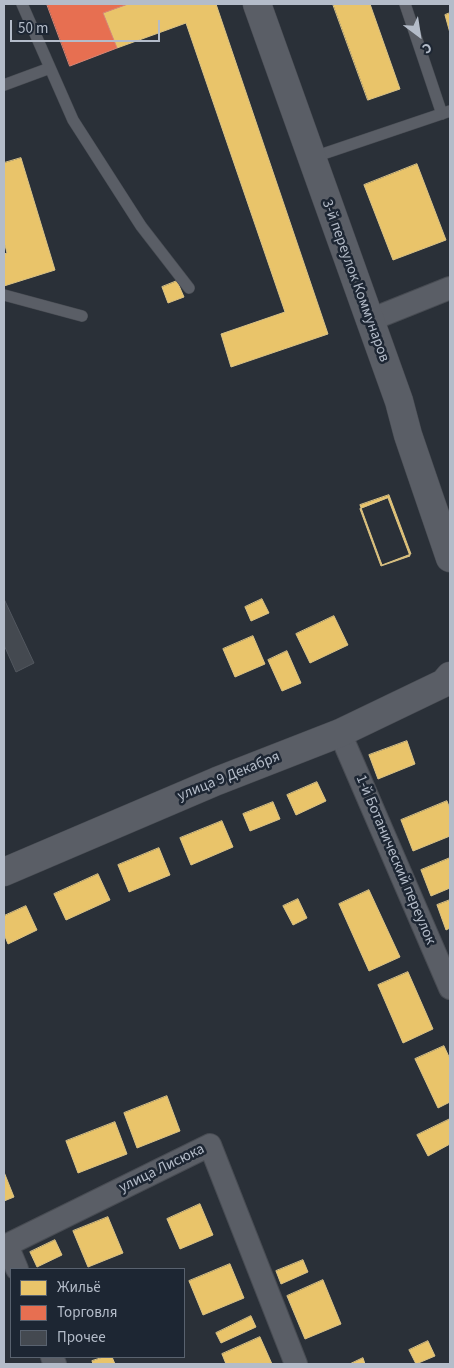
<!DOCTYPE html>
<meta charset="utf-8">
<style>
body{margin:0}
#map{position:relative;width:454px;height:1368px;overflow:hidden;background:#2a3038;font-family:"Source Sans 3",sans-serif}
canvas{display:block}
.frame{position:absolute;inset:0;border:5px solid #b4bcc9;pointer-events:none}
.legend{position:absolute;left:10px;top:1268px;width:175px;height:90px;box-sizing:border-box;background:#1d2633;border:1px solid #59626f;margin:0;padding:6px 9px;list-style:none;font-size:15px;color:#b4bcc9}
.legend li{display:flex;align-items:center;gap:10px;height:25px}
.legend b{width:25px;border:1px solid #59626f}
.north{position:absolute;left:394px;top:10px;width:50px;height:50px;-webkit-text-stroke:4px #1d2633;paint-order:stroke;rotate:149deg;font-size:14px;font-weight:700;line-height:20px;text-align:center;color:#b4bcc9}
.north::after{content:'';display:block;margin:auto;width:18px;height:22px;background:#b4bcc9;clip-path:polygon(50% 0,100% 100%,50% 72%,0 100%)}
.scale{position:absolute;left:10px;top:20px;width:150px;height:22px;box-sizing:border-box;border:2px solid #b4bcc9;border-top:0;padding-left:6px;font-size:15px;line-height:18px;white-space:nowrap;color:#b4bcc9;-webkit-text-stroke:4px #1d2633;paint-order:stroke}
</style>
<div id="map">
<canvas width="454" height="1368"></canvas>
<div class="frame"></div>
<ul class="legend">
<li><b style="height:14px;background:#e9c46a"></b>Жильё</li>
<li><b style="height:14px;background:#e76f51"></b>Торговля</li>
<li><b style="height:14px;background:#444950"></b>Прочее</li>
</ul>
<div class="north">С</div>
<div class="scale">50 m</div>
</div>
<script>
const c = document.querySelector('canvas').getContext('2d');
c.lineJoin = 'round';
function fill(path, color) { c.fillStyle = color; c.fill(path, 'evenodd'); }
function stroke(path, color, width, dash) { c.strokeStyle = color; c.lineWidth = width; c.lineCap = dash ? 'butt' : 'round'; c.setLineDash(dash || []); c.stroke(path); }
function write(font, color, halo, rows, align = 'center') {
  c.font = font + ' "Source Sans 3",sans-serif'; c.lineWidth = 5; c.setLineDash([]); c.textBaseline = 'middle'; c.strokeStyle = halo; c.fillStyle = color; for (const [text, x, y, turn = 0] of rows) {
    c.save(); c.translate(x, y); c.rotate((+turn || 0) * Math.PI / 180); c.textAlign = isNaN(turn) ? turn : align; if (halo) c.strokeText(text, 0, 0); c.fillText(text, 0, 0); c.restore();
  }
}
const homes = new Path2D(`
 M128 4H216L328 334 231 367 221 334 285 312 186 23 117 48 103 13Z
 M333 4H370L400 89 368 100Z
 M450 13V33L445 15Z
 M21 158 55 270 4 286V254L7 253 4 241V163Z
 M417 164 446 240 393 260 364 185Z
 M177 281 184 297 168 303 162 287Z
 M389 495 411 554 382 565 360 505Z
 M388 498 410 556 381 566 360 509Z
 M262 599 269 613 251 621 245 607Z
 M334 616 348 645 310 663 296 634Z
 M253 636 265 664 235 677 223 649Z
 M287 651 301 683 282 691 268 660Z
 M407 741 415 764 378 779 369 755Z
 M317 782 326 801 296 815 287 795Z
 M447 801 450 809V836L413 851 401 820Z
 M273 802 280 819 250 831 243 814Z
 M222 821 233 847 191 865 180 838Z
 M159 848 170 875 129 892 118 865Z
 M450 858V888L431 896 421 870Z
 M98 874 110 900 66 920 54 894Z
 M369 890 400 957 369 971 339 904Z
 M298 899 307 918 293 925 283 906Z
 M450 900V928L446 930 437 905Z
 M26 906 37 930 8 944 4 934V916Z
 M408 972 433 1029 403 1043 378 985Z
 M444 1046 450 1059V1102L438 1108 415 1059Z
 M167 1096 180 1131 137 1148 124 1113Z
 M450 1119V1144L428 1156 417 1135Z
 M115 1122 127 1154 78 1173 66 1141Z
 M4 1172 14 1197 4 1201Z
 M200 1204 213 1235 180 1249 167 1219Z
 M108 1217 123 1253 88 1267 73 1231Z
 M55 1240 62 1255 37 1267 30 1252Z
 M303 1260 308 1272 281 1284 276 1271Z
 M230 1264 244 1298 203 1315 189 1281Z
 M323 1280 341 1324 305 1339 287 1296Z
 M251 1316 256 1327 221 1343 216 1333Z
 M260 1337 272 1364H226L222 1354Z
 M428 1341 435 1356 416 1364 409 1350Z
 M104 1357H112L115 1364H93L92 1361Z
 M363 1358 365 1364H350Z`);
fill(homes, '#e9c46a');
stroke(homes, '#d9c286', 1);
const shops = new Path2D(`
 M47 4H128L103 13 117 48 70 66Z`);
fill(shops, '#e76f51');
stroke(shops, '#d88675', 1);
const building = new Path2D(`
 M5 601 34 663 16 672 4 645V602Z`);
fill(building, '#444950');
stroke(building, '#52575f', 1);
const service = new Path2D(`
 M22 4 73 120 141 226 189 288
 M405 4 442 114
 M4 85 50 68
 M311 158 450 111
 M4 295 82 316`);
const minor = new Path2D(`
 M370 320 450 288
 M340 733 450 988
 M17 1269 7 1245 210 1145 296 1364
 M52 1357 55 1364`);
const tertiary = new Path2D(`
 M257 4 399 401 408 435 450 558
 M4 872 217 781 340 733 444 683 450 676`);
stroke(service, '#484c53', 12);
stroke(minor, '#484c53', 24);
stroke(tertiary, '#484c53', 29);
stroke(service, '#5a5e66', 11);
stroke(minor, '#5a5e66', 22);
stroke(tertiary, '#5a5e66', 28);
write('15px', '#b4bcc9', '#1d2633', [
 ["3-й переулок Коммунаров",355,281,70],
 ["улица 9 Декабря",229,777,-22],
 ["1-й Ботанический переулок",395,860,67],
 ["улица Лисюка",162,1169,-26]
]);
</script>
